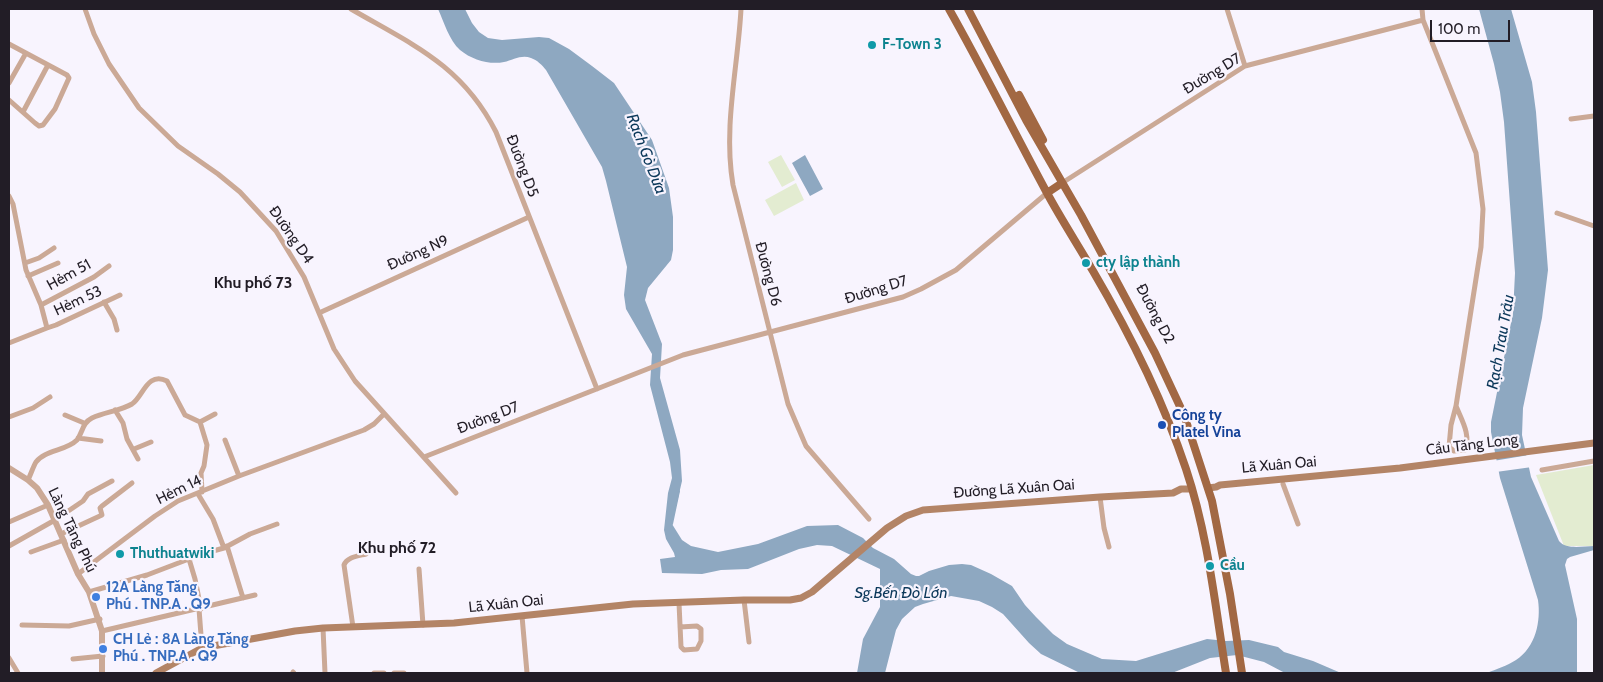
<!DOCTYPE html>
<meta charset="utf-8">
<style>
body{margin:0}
#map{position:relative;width:1603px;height:682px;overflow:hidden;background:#f8f4fe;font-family:Cabin,sans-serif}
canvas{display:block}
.frame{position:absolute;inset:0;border:10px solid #221d26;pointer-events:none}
.scale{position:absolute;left:1430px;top:20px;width:80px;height:22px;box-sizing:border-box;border:2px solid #221d26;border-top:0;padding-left:6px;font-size:15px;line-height:18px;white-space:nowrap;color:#221d26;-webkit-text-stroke:4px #f8f4fe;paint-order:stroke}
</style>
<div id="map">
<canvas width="1603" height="682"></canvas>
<div class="frame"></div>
<div class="scale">100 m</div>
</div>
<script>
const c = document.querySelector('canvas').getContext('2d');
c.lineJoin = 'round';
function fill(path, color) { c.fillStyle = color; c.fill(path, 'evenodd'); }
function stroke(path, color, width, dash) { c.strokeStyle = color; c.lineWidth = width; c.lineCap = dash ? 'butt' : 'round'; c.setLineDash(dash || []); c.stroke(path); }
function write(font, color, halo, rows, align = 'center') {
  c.font = font + ' Cabin,sans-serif'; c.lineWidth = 4.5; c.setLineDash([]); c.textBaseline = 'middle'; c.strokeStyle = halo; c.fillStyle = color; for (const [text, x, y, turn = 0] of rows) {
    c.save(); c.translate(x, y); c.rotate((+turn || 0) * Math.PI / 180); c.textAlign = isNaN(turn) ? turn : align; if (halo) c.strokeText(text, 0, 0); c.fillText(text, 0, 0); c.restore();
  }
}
fill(new Path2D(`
 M781 155 795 180 782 187 768 162Z
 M796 183 804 200 774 216 765 200Z
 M1594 465V546H1564L1536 475Z`), '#e3ecd1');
fill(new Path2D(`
 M438 9H465L472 23 479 32 488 38 502 40 539 37 549 38 569 49 592 66 614 83 652 140 669 188 673 217V250L671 260 648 288 645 300 662 344 660 378 680 450 682 481 672 524 682 540 691 546 718 552 758 544 807 526 838 525 863 538 873 548 894 559 911 574 916 576H919L929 571 949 565 962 564 971 565 991 574 1012 586 1025 605 1036 617 1053 634 1067 644 1102 659 1136 661 1207 639 1226 641 1249 640 1278 647 1284 652 1313 661 1341 673H1285L1264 662 1237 655 1210 658 1172 673H1080L1041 654 1029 643 1003 614 992 607 979 601 951 596 923 604 915 607 902 619 896 630 885 673H857L863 639 880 607V569L832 546 817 545 799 549 748 569 721 570 702 574 662 573 660 559 675 557 674 553 666 539 664 530 668 493 672 478 670 462 650 385 652 354 626 309 624 295 627 267 606 181 602 167 546 70C542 65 537 60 531 58 522 54 513 60 504 62 490 65 472 60 460 50 449 40 444 22 438 9Z
 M1479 9H1511L1532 82 1536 112 1548 270 1542 318 1523 408 1522 435 1531 477 1559 541C1566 550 1583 546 1594 546V550L1570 557 1567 559 1565 565 1577 619V673H1487C1496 669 1507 666 1516 660 1536 647 1541 621 1538 600L1500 478 1491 432V422L1513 313 1515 273 1504 122 1500 92 1494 64Z
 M805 155 823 189 810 196 792 163Z`), '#8ea8c1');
fill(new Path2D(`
 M1529 455 1532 467 1496 472 1493 461Z`), '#f8f4fe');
stroke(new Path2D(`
 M672 524 679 491`), '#8ea8c1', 2);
stroke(new Path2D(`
 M85 9 94 34 109 64 139 108 178 146 218 174 240 192 276 231 304 277 334 349 355 381 456 493
 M351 9C413 45 462 65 496 132L597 389
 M741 9C738 67 723 127 733 185L788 404 806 446 869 519
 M1227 9 1245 66
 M1422 9 1423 20 1476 153 1483 209 1481 247 1456 406 1451 425 1449 447 1454 451 1465 450C1471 435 1462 421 1456 406
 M9 44 67 75 69 78 55 109 43 125 39 126 35 123 9 100
 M9 83 26 53
 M23 112 48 65
 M1571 119 1594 116
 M1062 183 1245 66 1423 20
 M9 196 13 204 26 270 41 305 47 328 9 343
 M1557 213 1594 226
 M25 263 39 258 54 248
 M28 276 58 263
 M104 302 114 319 117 330
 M41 305 94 277 109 266
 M319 313 529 217
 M47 328 56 325 120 295
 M115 410 123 423 127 439 138 459
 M65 415 84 423
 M9 417 33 408 50 397
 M200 422 207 445 204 466 201 473 202 492
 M78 438 101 441
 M134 449 151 442
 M424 457 683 355 903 297 921 289 956 270 1047 193
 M1542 470 1594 461
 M239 476 364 430 374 424 384 414
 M28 480C31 474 33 467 36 462 45 450 66 451 77 440 83 432 82 423 92 418 105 412 120 411 132 404 143 397 147 371 167 381L185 415 200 422 215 414
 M1283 484 1298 524
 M198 494 213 519 224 548
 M1100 497 1104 528 1109 547
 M9 522 48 505
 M61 534 102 515 100 508 102 506 132 483
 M9 546 55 520 83 501 88 494 112 481
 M227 546 243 598
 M31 552 64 540
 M189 559 195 579 201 609
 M419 569 423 625
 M78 574 155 516 178 501 239 476 225 440
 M89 592 147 575 202 554 224 548 250 534 277 524
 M744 600 749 642
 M679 603 681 647 684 650 697 649 701 641V629L697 626 680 627
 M199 609 202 648
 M522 616 527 673
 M22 625 69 626 100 619
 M353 627 344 565C347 557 358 556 366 554
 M323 628 325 673
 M102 631 255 595
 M9 658 18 673
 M73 659 103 656
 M293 672 294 673
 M374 673H384
 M394 673H404`), '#cba996', 5);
stroke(new Path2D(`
 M9 468 28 480 37 488 48 505 78 574 89 592 102 631V673`), '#cba996', 6);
stroke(new Path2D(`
 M1208 488 1216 487 1220 485 1400 468 1594 443
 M156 673 202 648 295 631 323 628 454 623 633 604 744 600H790L801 598 812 592 887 528 906 516 923 510 1100 497 1173 493 1181 489H1191`), '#b38466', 7);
stroke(new Path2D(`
 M949 9C983 69 1014 132 1047 193 1061 219 1078 245 1093 271 1130 334 1163 400 1186 469 1208 535 1215 605 1226 673
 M968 9 1026 120 1081 215 1155 353 1184 415 1212 501 1230 594 1242 673
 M1019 95 1043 140
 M1047 193 1062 183`), '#a26843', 8);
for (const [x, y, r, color] of [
 [872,45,5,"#0f9aa8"],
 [1086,263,5,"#0f9aa8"],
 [1162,425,5,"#1a4fb4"],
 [120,554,5,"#0f9aa8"],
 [1210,566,5,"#0f9aa8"],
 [96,597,5,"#3f7fe0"],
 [103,649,5,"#3f7fe0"]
]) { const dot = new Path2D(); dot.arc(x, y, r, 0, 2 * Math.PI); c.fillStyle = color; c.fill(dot); stroke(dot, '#f8f4fe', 2); }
write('bold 15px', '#0d838f', '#f8f4fe', [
 ["F-Town 3",882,45],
 ["cty lập thành",1096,263],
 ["Thuthuatwiki",130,554],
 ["Cầu",1220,566]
], 'left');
write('15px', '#221d26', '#f8f4fe', [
 ["Đường D7",1212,74,-31],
 ["Đường D5",522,166,69],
 ["Đường D4",291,235,55],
 ["Đường N9",418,253,-24],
 ["Đường D6",768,274,75],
 ["Hẻm 51",69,275,-29],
 ["Đường D7",876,290,-17],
 ["Hẻm 53",78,301,-25],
 ["Đường D2",1155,314,62],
 ["Đường D7",488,418,-21],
 ["Cầu Tăng Long",1472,445,-7],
 ["Lã Xuân Oai",1279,465,-5],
 ["Đường Lã Xuân Oai",1014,489,-4],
 ["Hẻm 14",179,490,-26],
 ["Làng Tăng Phú",72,530,64],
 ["Lã Xuân Oai",506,604,-6]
]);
write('bold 15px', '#164399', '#f8f4fe', [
 ["Công ty",1172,416],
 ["Platel Vina",1172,433]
], 'left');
write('bold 15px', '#366cbe', '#f8f4fe', [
 ["12A Làng Tăng",106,588],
 ["Phú . TNP.A . Q9",106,605],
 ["CH Lẻ : 8A Làng Tăng",113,640],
 ["Phú . TNP.A . Q9",113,657]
], 'left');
write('italic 16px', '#0b385a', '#f8f4fe', [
 ["Rạch Gò Dừa",646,154,69],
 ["Rạch Trau Trảu",1501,342,-80],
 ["Sg.Bến Đò Lớn",901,593]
]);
write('bold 16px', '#221d26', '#f8f4fe', [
 ["Khu phố 73",253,283],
 ["Khu phố 72",397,548]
]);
</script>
